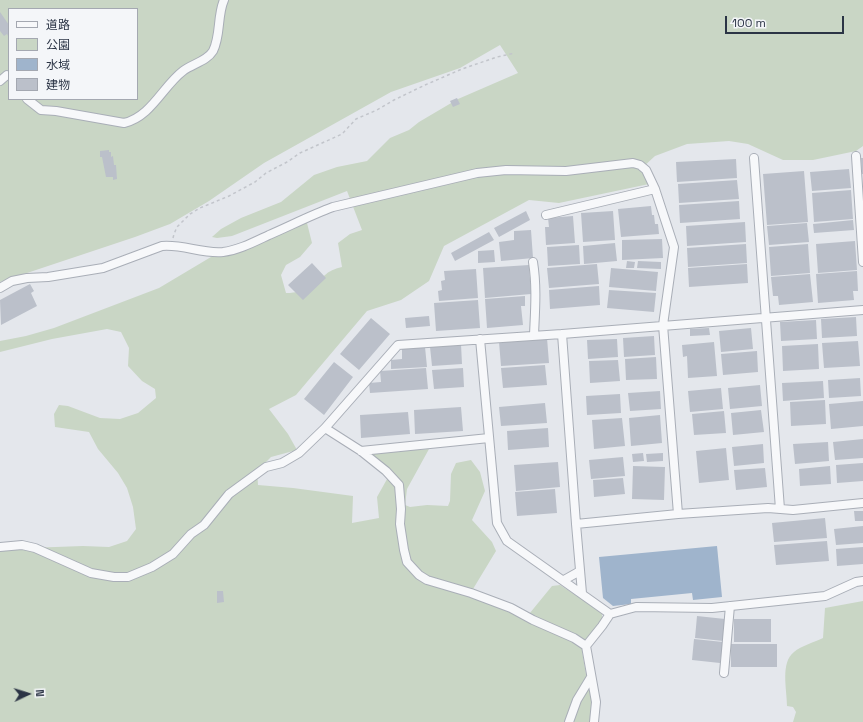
<!DOCTYPE html>
<meta charset="utf-8">
<style>
body{margin:0}
#map{position:relative;width:863px;height:722px;overflow:hidden;background:#e4e7ec;font-family:"Space Grotesk","Noto Sans JP",sans-serif}
canvas{display:block}
.legend{position:absolute;left:8px;top:8px;width:130px;height:92px;box-sizing:border-box;background:#f4f6f9;border:1px solid #a4a8b1;margin:0;padding:5px 7px;list-style:none;font-size:12px;color:#2b3445}
.legend li{display:flex;align-items:center;gap:8px;height:20px}
.legend b{width:20px;border:1px solid #a4a8b1}
.north{position:absolute;left:8px;top:674px;width:40px;height:40px;-webkit-text-stroke:3px #f4f6f9;paint-order:stroke;rotate:86deg;font-size:11px;font-weight:700;line-height:16px;text-align:center;color:#2b3445}
.north::after{content:'';display:block;margin:auto;width:14px;height:18px;background:#2b3445;clip-path:polygon(50% 0,100% 100%,50% 72%,0 100%)}
.scale{position:absolute;left:725px;top:16px;width:119px;height:18px;box-sizing:border-box;border:2px solid #2b3445;border-top:0;padding-left:5px;font-size:12px;line-height:14px;white-space:nowrap;color:#2b3445;-webkit-text-stroke:3px #f4f6f9;paint-order:stroke}
</style>
<div id="map">
<canvas width="863" height="722"></canvas>
<ul class="legend">
<li><b style="height:5px;background:#f7f8fa"></b>道路</li>
<li><b style="height:11px;background:#c9d6c5"></b>公園</li>
<li><b style="height:11px;background:#9fb4cc"></b>水域</li>
<li><b style="height:11px;background:#bbc0ca"></b>建物</li>
</ul>
<div class="north">N</div>
<div class="scale">100 m</div>
</div>
<script>
const c = document.querySelector('canvas').getContext('2d');
c.lineJoin = 'round';
function fill(path, color) { c.fillStyle = color; c.fill(path, 'evenodd'); }
function stroke(path, color, width, dash) { c.strokeStyle = color; c.lineWidth = width; c.lineCap = dash ? 'butt' : 'round'; c.setLineDash(dash || []); c.stroke(path); }
fill(new Path2D(`
 M0 0H863V146L856 151 813 160H783L748 144 729 141 687 144 655 156 642 168 649 184 559 203 529 200 444 246 429 281 401 300 367 311 296 395 269 409 288 434 297 450 271 457 257 471 258 485 293 488 353 496 352 523 379 518 377 497 391 472 368 453 429 449 407 489 405 505 410 507 427 505 448 506 450 501 451 474 456 463 471 460 480 472 485 491 472 520 492 542 496 551 470 594 525 619 552 586 560 585 602 612V621L584 641 582 651 587 680 593 702 591 722H0V549L83 546 109 547 127 541 136 529 133 507 127 488 118 473 98 449 89 432 55 427 54 414 59 405 68 406 100 418 120 419 138 413 156 398 155 389 142 381 128 366 129 348 121 332 107 329 52 339 0 352V341L26 336 54 328 159 288 216 254 239 246 301 216 307 223 312 243 300 257 286 265 281 275 286 293C296 293 305 291 313 285 326 276 325 271 342 267L338 243 350 234 362 230 347 191 232 236 217 238 212 237 221 229 241 218 281 202 314 175 337 167 367 161 390 138 409 130 419 122 458 99 518 73 500 45 460 68 391 92 264 163 209 201 170 224 135 237 0 282ZM9 9H137V99H9Z
 M863 601V722H793L796 712 793 707 787 706C787 689 780 663 794 652 801 646 815 642 823 638L825 608Z`), '#c9d6c5');
fill(new Path2D(`
 M717 546 722 597 693 600 692 593 631 599V604L613 606 603 598 599 557Z`), '#9fb4cc');
fill(new Path2D(`
 M0 12 9 25V38L7 34 4 36 0 31Z
 M457 98 460 104 453 107 450 101Z
 M109 150V152H111V157L113 156 114 165H116L117 179 113 180V177H106L102 157H100V151Z
 M861 158H863V174H862Z
 M736 159 737 178 677 182 676 162Z
 M849 169 851 188 812 191 810 172Z
 M804 171 808 222 767 225 763 174Z
 M737 180 739 199 679 203 678 184Z
 M851 190 853 219 814 222 812 193Z
 M739 201 740 219 680 223 679 205Z
 M651 206 652 215H654L655 224H658L659 234 621 237 618 209Z
 M526 211 530 220 499 237 494 228Z
 M613 211 615 240 583 242 581 213Z
 M573 216 575 243 546 245 545 227H549L548 218Z
 M853 220 854 230 814 233 813 224Z
 M745 222 746 242 687 246 686 226Z
 M807 223 809 242 769 245 767 226Z
 M531 230 533 258 501 261 499 242 514 240V231Z
 M489 232 494 240 455 261 451 253Z
 M662 239 663 258 622 260V240Z
 M855 241 857 270 818 273 816 244Z
 M615 243 617 261 584 264 583 246Z
 M746 244 747 263 688 267 687 248Z
 M808 244 810 273 771 276 769 247Z
 M579 245 580 264 548 266 547 247Z
 M494 250 495 262 478 263V251Z
 M627 261 635 262 634 268H626Z
 M638 261 661 262V269L637 268Z
 M312 263 326 278 303 300 288 285Z
 M597 264 599 284 549 288 547 268Z
 M747 264 748 283 689 287 688 268Z
 M529 265 531 294 485 298 483 268Z
 M611 268 658 272 656 291 609 287Z
 M476 269 478 298 439 301 438 291 442 290 441 281 445 280 444 271Z
 M857 271 858 291H853L854 300 818 303 816 274Z
 M810 274 813 302 779 305 778 296H773L771 277Z
 M30 284 34 291 31 293 37 306 1 325 0 300Z
 M599 286 600 305 550 309 549 290Z
 M609 290 656 293 654 312 607 308Z
 M525 296V306H521L523 325 487 328 485 299Z
 M478 300 480 328 436 331 434 303Z
 M429 316 430 326 406 328 405 318Z
 M856 317 857 336 822 338 821 319Z
 M371 318 390 334 359 370 340 354Z
 M816 320 817 339 781 341 780 322Z
 M709 328 710 335 690 336V329Z
 M751 328 753 349 721 352 719 331Z
 M654 336 655 355 624 357 623 338Z
 M547 338 549 363 501 366 499 342Z
 M617 339 618 357 588 359 587 340Z
 M858 341 860 366 824 368 822 343Z
 M714 342 717 376 688 378 687 356 683 357 682 345Z
 M461 344 462 364 432 366 430 347Z
 M818 344 819 369 783 371 782 346Z
 M425 347 427 367 391 369V360L402 359V349Z
 M757 351 758 372 723 375 721 354Z
 M656 357 657 379 626 380 625 359Z
 M618 360 620 381 590 383 589 361Z
 M334 362 353 377 324 415 304 399Z
 M545 365 547 385 503 388 501 368Z
 M426 368 428 389 370 393 369 383 381 382 380 371Z
 M463 368 464 387 434 389 432 370Z
 M860 378 861 396 829 398 828 380Z
 M823 381 824 398 783 401 782 383Z
 M760 385 762 406 730 409 728 388Z
 M721 388 723 409 690 412 688 391Z
 M660 391 661 409 630 411 628 393Z
 M620 394 621 413 587 415 586 396Z
 M825 400 826 424 791 426 790 402Z
 M863 401V426L831 429 829 404Z
 M545 403 547 423 501 426 499 407Z
 M461 407 463 431 415 434 414 410Z
 M761 410 764 432 733 435 731 413Z
 M724 411 726 433 694 435 692 414Z
 M408 412 410 434 361 438 360 415Z
 M660 415 662 443 631 446 629 418Z
 M622 418 625 446 594 449 592 420Z
 M548 428 549 447 508 450 507 431Z
 M863 439V458L835 460 833 442Z
 M828 442 829 461 795 464 793 444Z
 M763 444 764 463 734 466 732 447Z
 M726 448 729 480 699 483 696 451Z
 M643 453 644 461 633 462 632 454Z
 M663 453V461L647 462 646 454Z
 M623 457 625 476 591 479 589 460Z
 M558 462 560 487 516 491 514 465Z
 M863 463V481L837 483 836 465Z
 M633 466 665 467 664 500 632 499Z
 M830 466 831 484 800 486 799 469Z
 M765 468 767 487 736 490 734 470Z
 M623 478 625 494 594 497 593 480Z
 M555 489 557 513 517 516 515 492Z
 M854 511H863V521H855Z
 M825 518 827 538 774 542 772 523Z
 M863 526V543L836 545 834 529Z
 M827 541 829 561 776 565 774 545Z
 M863 547V564L837 566 836 549Z
 M217 591H223L224 602 217 603Z
 M697 616 725 619 723 641 695 638Z
 M734 619H771V642H734Z
 M694 639 723 642 720 663 692 660Z
 M731 644H777V667H731Z`), '#bbc0ca');
const minor = new Path2D(`
 M0 81 7 75 9 76
 M27 99 41 110 56 111 124 123C151 117 163 86 183 71 192 64 207 61 213 51 221 35 217 16 224 0
 M856 156 863 262
 M754 158 780 509
 M546 215 655 189
 M533 262C537 287 535 311 534 335
 M0 288 12 281 27 278 48 277 103 268 162 246C183 244 202 254 223 252 239 250 254 242 269 235 290 226 311 215 333 207L477 173 506 170 566 171 633 163 640 165 646 170 655 189 674 247 663 325 678 514
 M562 334 576 524 582 593
 M480 339 497 523 507 541 610 614
 M325 428 361 451 386 471 399 485 401 509 400 524 404 550 407 562 419 575 427 580 471 593 511 608 533 620 574 638 586 646 596 702 594 722
 M361 451 489 438
 M576 524 678 514 768 508 793 510 863 503
 M0 547 22 545 35 548 91 573 114 577H128L152 567 173 554 191 534 204 525 229 494 266 467 282 463 299 453 325 428 398 345 562 334 863 310
 M564 580 580 571
 M586 646 602 626 610 614 636 607 712 608 825 596 856 582 863 581
 M724 673 730 606
 M569 722 577 700 591 677`);
stroke(minor, '#a9aeb7', 10);
stroke(new Path2D(`
 M173 238 174 234 177 227 190 214 200 208 229 196 255 182 266 173 287 162 300 153 342 134 356 119 377 110 394 100 425 85 462 69 497 57 515 53`), '#c2c5cb', 1.5, [3, 3]);
stroke(minor, '#f7f8fa', 8);
</script>
